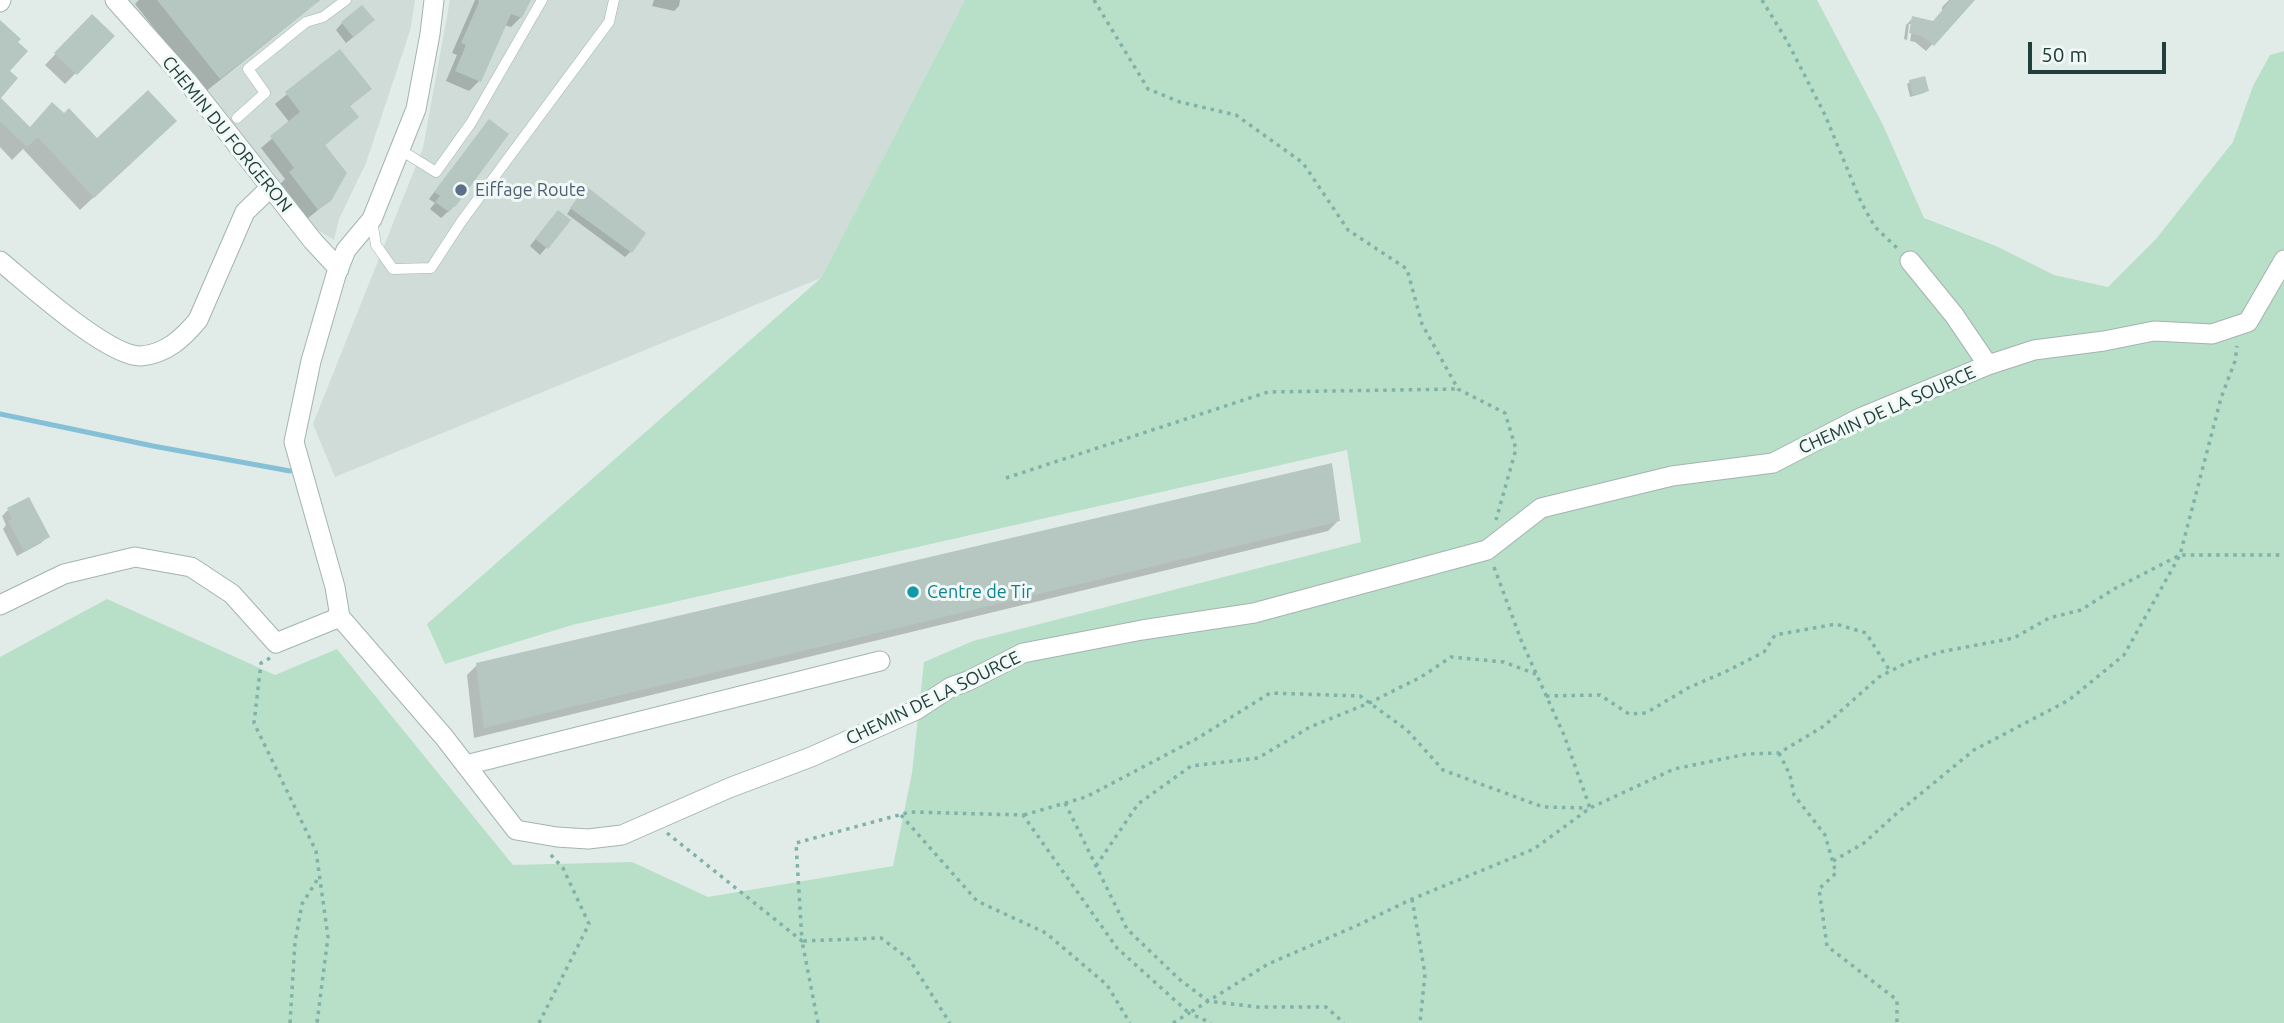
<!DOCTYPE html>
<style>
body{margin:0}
#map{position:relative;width:2284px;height:1023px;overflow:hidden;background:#e1ece9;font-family:Ubuntu,sans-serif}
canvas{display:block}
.scale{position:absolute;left:2028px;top:42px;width:138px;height:32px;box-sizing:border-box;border:4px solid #203e3a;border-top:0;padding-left:9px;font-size:21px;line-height:24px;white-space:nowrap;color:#203e3a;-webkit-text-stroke:5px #f1f9f6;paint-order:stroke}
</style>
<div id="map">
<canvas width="2284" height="1023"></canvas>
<div class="scale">50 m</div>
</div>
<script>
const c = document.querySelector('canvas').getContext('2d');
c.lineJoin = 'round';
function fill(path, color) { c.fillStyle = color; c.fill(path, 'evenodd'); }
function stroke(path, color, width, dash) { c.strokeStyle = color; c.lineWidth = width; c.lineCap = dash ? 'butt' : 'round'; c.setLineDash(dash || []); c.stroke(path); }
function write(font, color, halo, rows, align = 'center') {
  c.font = font + ' Ubuntu,sans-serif'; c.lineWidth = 6; c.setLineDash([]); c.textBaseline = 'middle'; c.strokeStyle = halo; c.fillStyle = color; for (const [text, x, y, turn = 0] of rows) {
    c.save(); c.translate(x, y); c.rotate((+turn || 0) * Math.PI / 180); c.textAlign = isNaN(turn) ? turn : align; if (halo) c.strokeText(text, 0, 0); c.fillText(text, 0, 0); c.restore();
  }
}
fill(new Path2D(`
 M125 0H415L410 31 366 163 339 219 334 240 316 229 271 170Z
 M450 0H965L821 278 335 477 313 424 423 148Z`), '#cfdcd8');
fill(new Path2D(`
 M965 0H1817L1883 125 1924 218 1996 246 2054 275 2108 287 2156 239 2233 142 2253 86 2270 55 2284 51V1023H0V657L107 599 275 675 337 649 513 865 632 862 708 897 893 866 912 773 924 662 973 641 1361 542 1347 450 572 625 445 664 427 624 821 278Z`), '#b8dfc7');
fill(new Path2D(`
 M139 0H320L205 92 135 4Z
 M475 0H528L521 17 511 27 504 25 479 81 469 91 446 81 457 55 452 53Z
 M654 0H680L679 6 674 11 652 6Z
 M1949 0H1973L1926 51 1915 42 1910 41 1913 24H1909L1907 40 1904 39 1906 25 1913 18 1933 23 1942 12V7Z
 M92 16 112 36 65 84 45 65Z
 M342 23 366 27 346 43 336 30Z
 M340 51 369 89 349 107 357 117 324 146 330 200 307 219 280 184 285 179 261 148 290 123 275 104Z
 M1910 82 1927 91 1924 93 1910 97 1907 84Z
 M0 100 29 129 96 140 161 134 80 210 23 149 12 160 0 147Z
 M489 121 454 206 441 218 430 209 435 203 429 199Z
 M581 194 631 251 625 257 567 214Z
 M551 219 568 221 540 255 530 246Z
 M8 510 47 537 41 543 17 556 3 529 6 525 2 516Z
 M1338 521 1328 531 474 738 467 675 477 665Z`), '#0003');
stroke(new Path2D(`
 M0 414 153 446 290 471`), '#85c0d6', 5);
fill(new Path2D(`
 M157 0H320L220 79Z
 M478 0H531L522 18 511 14 481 82 455 71 466 45 461 43 479 2Z
 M1951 0H1975L1934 46 1922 36 1909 33 1912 16 1933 21Z
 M362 5 375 20 353 37 341 22Z
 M92 14 115 36 77 75 54 53Z
 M0 20 21 39 18 42 28 51 10 71 18 78 1 98 30 127 52 102 64 113 69 108 97 138 148 90 177 121 94 198 38 137 27 147 0 121Z
 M340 49 372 89 350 106 359 117 325 145 347 173 331 201 318 210 289 172 294 168 270 136 300 112 285 92Z
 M1925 76 1929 91 1913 95 1909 80Z
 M489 119 509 134 455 207 454 206 449 212 435 202 440 196 434 192Z
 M586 186 646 233 632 253 570 208Z
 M558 210 571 220 548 249 535 239Z
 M1332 463 1340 521 484 728 476 663Z
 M29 497 50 537 24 551 8 521 12 519 7 508Z`), '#b6c7c2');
const lane = new Path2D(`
 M237 118 265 93 248 69 306 22 323 17 346 0
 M399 149 436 172 471 123 542 0
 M372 220 376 245 393 269 431 268 461 222 609 22 614 0`);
const street = new Path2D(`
 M115 0 187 81 313 241 339 269
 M434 0 430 34 416 109 372 219 346 250 336 275 311 361 294 442 335 587 340 617 444 737 516 830 557 837 588 839 622 835 729 788 811 757 916 710 951 687 968 681 1023 653 1142 630 1254 613 1487 550 1541 508 1672 476 1773 463 1860 418 1988 365 2034 350 2104 341 2154 331 2212 334 2248 322 2284 260
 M0 2 1 0
 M0 261C27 283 108 357 141 356 166 354 183 338 198 320L245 212 271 187
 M1910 261 1954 315 1988 365
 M0 605 64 574 135 557 191 567 232 594 276 643 340 617
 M466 765 880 661`);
stroke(lane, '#a3b4b1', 11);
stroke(street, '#a3b4b1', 21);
stroke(new Path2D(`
 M1094 0 1148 89 1180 102 1236 115 1303 163 1348 230 1407 269 1422 324 1458 389 1505 413 1516 449 1496 520
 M1762 0 1787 41 1825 115 1861 202 1875 227 1897 248
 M1006 478 1268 392 1458 389
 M1494 567 1521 640 1564 735 1590 808
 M270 658 261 663 254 723 316 851 328 937 317 1023
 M1546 696 1600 695 1629 714 1646 713 1688 688 1727 671 1764 652 1775 635 1836 624 1866 633 1890 671
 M1779 753 1790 775 1794 795 1825 835 1836 873 1819 889 1827 946 1897 1000V1023
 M1065 803 1127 929 1179 979 1208 1001 1257 1007H1326L1344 1023
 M901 815 977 901 1046 933 1107 985 1130 1023
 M1024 815 1086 797 1198 738 1270 693 1360 696 1407 730 1443 770 1543 807 1588 808
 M667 833 802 941 796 843 910 812 1023 815 1117 948 1189 1013 1268 964 1356 926 1412 899 1534 849 1590 808 1674 769 1747 754 1779 753 1824 726 1879 677 1906 663 1940 652 2014 638 2049 618 2081 610 2114 589 2180 555H2284
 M1833 861 1864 843 1896 814 1974 750 2069 700 2124 655 2180 555 2221 398 2235 361 2237 346
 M1096 866 1138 804 1191 766 1258 758 1310 727 1369 703 1421 677 1451 657 1504 662 1536 674
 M1412 899 1425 974 1420 1023
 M290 1023 295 942 302 904 319 877
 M539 1023 589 924 563 868 550 854
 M818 1023 802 941 881 938 909 959 950 1023
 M1173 1023 1189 1013 1211 1023`), '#7fb2a8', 3.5, [3.5, 5]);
stroke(lane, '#fff', 10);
stroke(street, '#fff', 19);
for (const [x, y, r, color] of [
 [461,190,7,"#5c6f8a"],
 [913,592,7,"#0f9aa8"]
]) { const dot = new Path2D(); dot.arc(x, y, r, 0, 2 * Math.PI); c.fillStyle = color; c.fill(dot); stroke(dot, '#f1f9f6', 2.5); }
write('18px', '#203e3a', '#f1f9f6', [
 ["CHEMIN DU FORGERON",227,134,51],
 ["CHEMIN DE LA SOURCE",1887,410,-24],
 ["CHEMIN DE LA SOURCE",933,698,-26]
]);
write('18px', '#4e5e75', '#f1f9f6', [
 ["Eiffage Route",475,190]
], 'left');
write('18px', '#0d838f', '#f1f9f6', [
 ["Centre de Tir",927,592]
], 'left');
</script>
